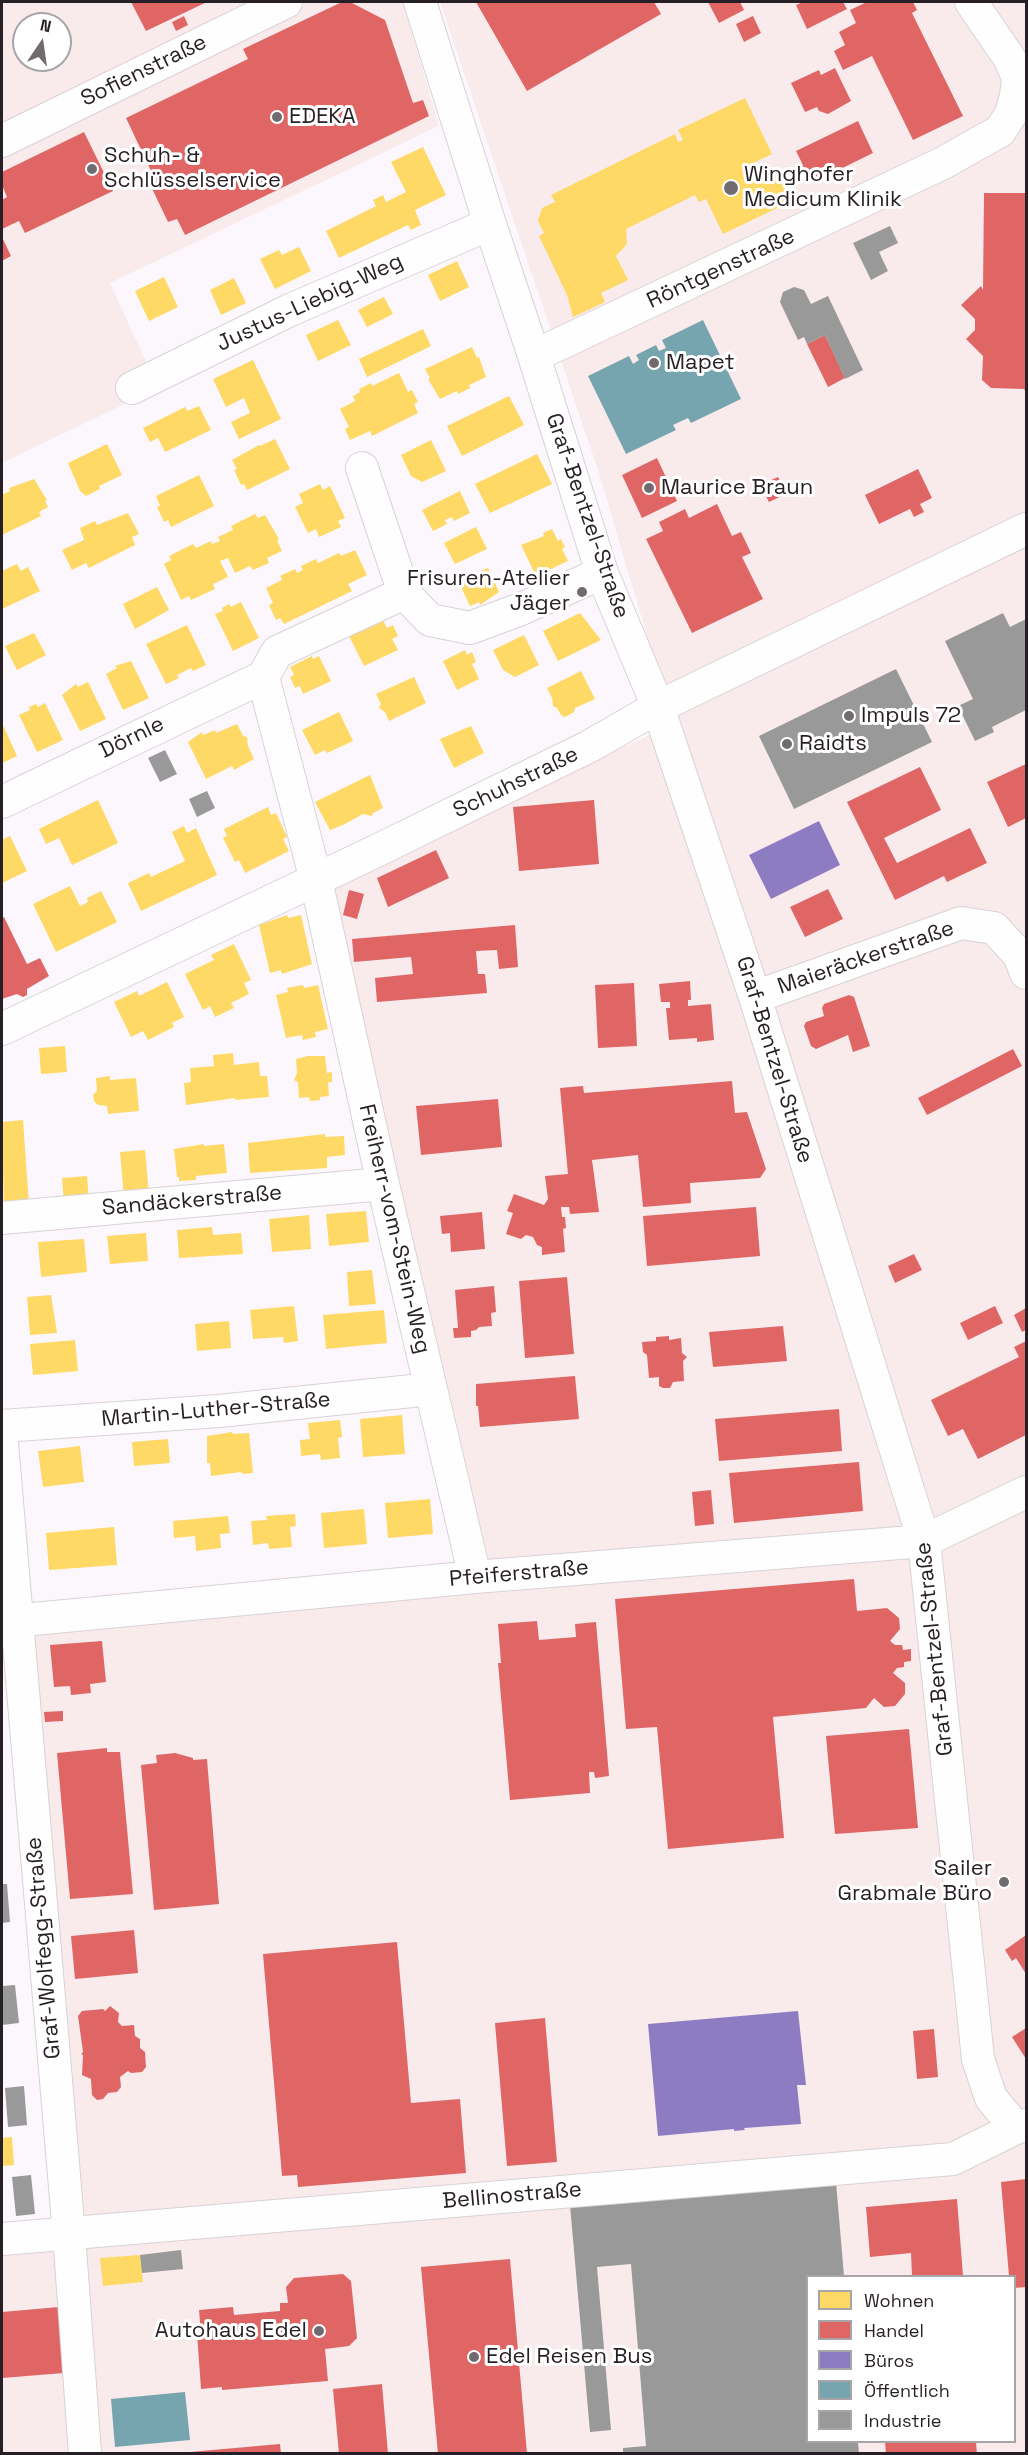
<!DOCTYPE html>
<meta charset="utf-8">
<style>
body{margin:0}
#map{position:relative;width:1028px;height:2455px;overflow:hidden;background:#fcf7fc;font-family:"Space Grotesk",sans-serif}
canvas{display:block}
.frame{position:absolute;inset:0;border:3px solid #261f25;pointer-events:none}
.legend{position:absolute;left:806px;top:2275px;width:210px;height:168px;box-sizing:border-box;background:#fff;border:2px solid #a8a5a8;margin:0;padding:8px 10px;list-style:none;font-size:18px;color:#261f25}
.legend li{display:flex;align-items:center;gap:12px;height:30px}
.legend b{width:30px;border:2px solid #a8a5a8}
.north{position:absolute;left:12px;top:12px;width:60px;height:60px;box-sizing:border-box;background:#fff;border:2px solid #a8a5a8;border-radius:50%;rotate:13deg;font-size:16px;font-weight:700;line-height:24px;text-align:center;color:#261f25}
.north::after{content:'';display:block;margin:auto;width:21px;height:27px;background:#716b70;clip-path:polygon(50% 0,100% 100%,50% 72%,0 100%)}
</style>
<div id="map">
<canvas width="1028" height="2455"></canvas>
<div class="frame"></div>
<ul class="legend">
<li><b style="height:16px;background:#ffd966"></b>Wohnen</li>
<li><b style="height:16px;background:#e06666"></b>Handel</li>
<li><b style="height:16px;background:#8e7cc3"></b>Büros</li>
<li><b style="height:16px;background:#76a5af"></b>Öffentlich</li>
<li><b style="height:16px;background:#999"></b>Industrie</li>
</ul>
<div class="north">N</div>
</div>
<script>
const c = document.querySelector('canvas').getContext('2d');
c.lineJoin = 'round';
function fill(path, color) { c.fillStyle = color; c.fill(path, 'evenodd'); }
function stroke(path, color, width, dash) { c.strokeStyle = color; c.lineWidth = width; c.lineCap = dash ? 'butt' : 'round'; c.setLineDash(dash || []); c.stroke(path); }
function write(font, color, halo, rows, align = 'center') {
  c.font = font + ' "Space Grotesk",sans-serif'; c.lineWidth = 6; c.setLineDash([]); c.textBaseline = 'middle'; c.strokeStyle = halo; c.fillStyle = color; for (const [text, x, y, turn = 0] of rows) {
    c.save(); c.translate(x, y); c.rotate((+turn || 0) * Math.PI / 180); c.textAlign = isNaN(turn) ? turn : align; if (halo) c.strokeText(text, 0, 0); c.fillText(text, 0, 0); c.restore();
  }
}
fill(new Path2D(`
 M2 2H403L439 126 110 283 158 388 2 463ZM24 24H60V60H24Z
 M440 2H1026V2453L2 2454V2250L85 2244 28 1629 485 1592 484 1557 326 885 673 724 599 473ZM808 2276H1014V2442H808Z`), '#f9ebeb');
fill(new Path2D(`
 M745 98 772 154 751 164 756 174 781 171 794 200 723 234 706 199 699 202 695 195 626 229 627 244 616 256 628 280 601 293 605 302 573 317 567 295 539 236 544 233 538 221 542 208 555 202 551 195 675 134 678 142 683 140 678 130Z
 M423 147 446 195 415 210 421 225 411 230 408 225 339 258 326 231 376 206 373 200 383 195 386 202 406 192 391 162Z
 M299 247 311 271 275 289 260 259 279 250 282 255Z
 M457 261 469 287 440 301 428 275Z
 M164 277 178 307 149 321 135 291Z
 M234 278 246 303 221 315 210 290Z
 M384 297 393 314 367 327 358 310Z
 M338 320 351 345 318 361 306 335Z
 M423 329 431 346 367 377 359 359Z
 M472 347 477 358 479 357 486 377 469 385 470 388 458 394 457 391 440 399 428 379 430 378 425 369Z
 M253 360 281 419 239 439 231 422 250 413 244 398 226 407 213 379Z
 M399 373 408 392 412 390 418 402 414 404 418 413 372 436 370 431 350 440 345 429 349 427 340 409 355 401 353 396 360 392 359 389 371 383 372 386Z
 M509 396 524 425 462 456 447 426Z
 M199 406 211 430 165 452 158 438 150 442 143 428 185 407 187 411Z
 M275 439 290 469 247 490 244 484 241 485 234 470 237 469 232 460 259 445 260 446Z
 M431 440 446 471 422 482 411 476 401 455Z
 M107 444 122 475 99 486 100 489 86 496 80 491 68 463Z
 M537 454 552 484 490 513 475 484Z
 M199 475 214 506 171 527 168 520 164 522 157 507 160 506 156 496Z
 M34 479 47 500 45 501 48 507 39 512 41 516 2 535V495L10 491 9 488Z
 M320 484 323 490 330 486 345 518 338 521 341 527 319 537 316 529 308 533 295 507 303 503 299 494Z
 M460 491 470 513 454 521 452 517 445 520 447 524 433 531 422 510Z
 M128 513 139 534 132 537 135 545 89 568 86 563 72 570 62 550 84 540 80 528 95 521 97 525Z
 M255 514 258 518 265 515 279 539 277 540 282 551 267 558 269 563 253 570 250 566 235 573 228 558 220 561 228 577 213 584 215 589 191 600 189 596 181 600 164 564 171 560 169 556 193 544 196 548 211 541 212 544 220 541 218 537 233 530 231 526Z
 M476 527 487 549 455 564 444 543Z
 M552 529 558 541 561 539 565 547 562 549 568 561 536 576 521 545 544 536 543 533Z
 M355 550 367 575 348 584 352 591 284 624 280 618 276 620 269 605 273 603 266 588 282 580 280 576 295 569 297 573 303 570 301 566 316 559 318 563 339 553 341 556Z
 M17 564 21 571 28 567 40 591 2 609V571Z
 M488 568 499 592 480 605 479 602 470 606 458 581Z
 M157 587 169 610 135 629 123 604Z
 M241 602 259 638 233 651 215 614 223 611 222 608 229 604 231 607Z
 M580 613 601 640 558 661 543 631Z
 M383 620 387 628 393 625 398 636 392 639 398 650 364 666 349 636Z
 M187 625 206 665 193 671 191 668 177 675 179 678 166 684 146 644Z
 M34 633 46 655 17 670 5 646Z
 M524 635 539 665 515 677 503 670 493 650Z
 M465 650 467 655 472 652 476 662 472 664 479 679 457 690 443 661Z
 M312 656 313 659 319 656 331 681 303 694 300 686 295 688 290 677 294 675 290 667Z
 M131 661 149 698 123 710 106 674 117 668 115 666Z
 M581 671 595 699 575 708 574 712 565 717 561 715 557 708 553 706 552 698 547 688Z
 M414 677 426 703 389 721 385 712 379 708 381 704 376 694Z
 M88 682 106 719 80 731 62 695 76 684 78 687Z
 M45 703 63 740 37 752 19 715 30 710 29 707 36 704 38 707Z
 M339 712 353 741 327 753 325 750 315 755 302 730Z
 M2 723 17 756 2 763Z
 M237 724 243 736 247 737 248 746 254 759 234 770 232 766 206 779 188 742 202 732 203 735 215 730 216 733Z
 M471 726 484 753 454 768 440 739Z
 M370 775 383 808 373 813 372 816 363 814 343 825 330 830 315 802Z
 M98 800 118 843 72 865 59 838 46 844 39 829Z
 M268 807 271 815 276 813 287 837 283 839 289 851 245 873 239 860 235 862 223 838 227 836 224 829Z
 M184 826 187 833 196 828 217 875 141 911 128 883 149 873 151 877 185 861 172 832Z
 M10 836 27 871 2 883V840Z
 M70 886 80 906 88 902 87 898 101 891 117 922 56 952 33 904Z
 M287 915 288 918 301 915 312 964 282 974 281 970 270 973 259 925Z
 M234 944 251 980 244 983 249 994 231 1003 234 1008 215 1017 210 1006 203 1010 185 974 214 960 211 955Z
 M167 982 184 1017 172 1023 174 1027 148 1040 143 1031 131 1037 114 1002 137 991 139 996Z
 M303 985 304 988 318 985 328 1029 315 1032 316 1037 303 1040 302 1035 286 1038 276 995 288 992 287 988Z
 M65 1046 67 1072 41 1074 39 1048Z
 M233 1053 234 1065 259 1062 260 1076H267L269 1097 235 1100V1098L186 1105 184 1083 191 1082 190 1068 214 1066 213 1055Z
 M308 1056H325L327 1073 332 1072V1082H328L329 1096 320 1097V1100L310 1101 309 1097 299 1098 298 1082 294 1080 297 1073 296 1059Z
 M110 1076V1080L136 1078 139 1111 108 1114 107 1106 98 1105 94 1101 93 1095 97 1091 96 1078Z
 M23 1120 29 1205 4 1207 2 1122Z
 M325 1134V1137L344 1136 345 1155 327 1157V1168L250 1173 248 1143Z
 M204 1144V1146L224 1144 227 1173 196 1176V1180L179 1181V1177H177L174 1149Z
 M145 1150 149 1194 124 1197 120 1152Z
 M87 1176 89 1200 64 1202 62 1178Z
 M366 1211 369 1242 329 1246 326 1214Z
 M309 1215 311 1249 272 1252 269 1219Z
 M212 1227 213 1235 241 1233 243 1254 179 1258 177 1230Z
 M146 1233 148 1261 110 1264 107 1236Z
 M84 1239 87 1272 41 1277 38 1242Z
 M372 1270 376 1304 349 1306 347 1272Z
 M51 1295 57 1333 30 1335 27 1297Z
 M294 1306 298 1341 284 1343 283 1337 253 1339 250 1310Z
 M384 1310 387 1343 326 1349 323 1315Z
 M229 1321 231 1348 197 1351 195 1324Z
 M75 1340 78 1371 33 1375 30 1344Z
 M402 1415 405 1454 363 1457 360 1419Z
 M340 1420 342 1437 338 1438 340 1458 321 1460 320 1454 301 1456 300 1440 310 1439 308 1423Z
 M232 1432 233 1434 249 1433 253 1473 243 1474 241 1472 211 1476 210 1463H207V1436Z
 M168 1439 170 1463 134 1466 132 1442Z
 M80 1446 84 1482 43 1487 38 1451Z
 M430 1499 433 1534 388 1538 385 1503Z
 M364 1509 367 1544 324 1548 321 1513Z
 M295 1514 296 1526 290 1527 292 1547 269 1549 268 1543 253 1545 251 1521 267 1520 266 1516Z
 M228 1516 230 1533 220 1534 221 1548 196 1551 195 1536 174 1538 173 1521Z
 M114 1527 117 1565 49 1570 46 1533Z
 M12 2137 14 2165 2 2166V2138Z
 M140 2255 143 2282 103 2286 100 2258Z`), '#ffd966');
fill(new Path2D(`
 M131 2H207L146 31Z
 M342 2H350L385 20 413 103 423 100 429 116 185 235 177 219 168 222 146 176 152 173 126 118 248 59 243 49Z
 M476 2H654L661 14 527 91Z
 M708 2H740L744 10 719 23Z
 M803 2H843L847 9 807 29 796 5Z
 M867 2H913L917 10 912 13 963 116 913 140 872 56 843 70 834 51 845 45 839 32 856 23 850 10Z
 M184 16 188 25 176 31 172 22Z
 M753 16 761 33 744 42 736 24Z
 M835 68 851 101 828 114 819 111 817 107 805 112 791 83 819 70 821 75Z
 M858 121 873 153 812 183 800 164 802 163 796 151Z
 M84 132 113 191 25 233 19 221 2 229V200L7 197 2 185V172Z
 M984 193H1026V392L1024 389 991 388 982 380 983 356 966 339 975 330V319L961 305 981 286 983 290Z
 M2 237 11 256 2 261Z
 M825 335 845 378 828 387 807 344Z
 M657 458 677 501 642 518 622 475Z
 M918 469 932 498 920 504 924 512 914 517 910 509 879 524 865 495Z
 M778 477 786 494 769 502 760 485Z
 M717 504 732 536 741 532 751 553 742 557 763 599 692 633 646 539 663 531 659 522 685 509 689 518Z
 M1026 764V818L1008 827 987 782Z
 M920 767 941 810 884 838 897 863 970 828 987 863 947 882 944 876 895 900 847 802Z
 M594 800 599 864 519 871 513 807Z
 M436 850 449 878 388 907 377 878Z
 M828 889 843 919 805 937 790 907Z
 M349 890 364 894 357 919 343 915Z
 M4 917 27 964 40 958 49 976 27 989V995L23 997 17 994 2 999V918Z
 M515 925 518 967 499 969 497 950 476 951 478 974H485L487 993 377 1002 375 978 413 974 411 957 354 962 352 939Z
 M690 981 691 1000H688V1006L711 1004 714 1040 697 1042V1038L669 1040 666 1008H670V1002H661L659 984Z
 M634 983 637 1046 598 1048 595 985Z
 M849 995 854 997 870 1046 853 1052 848 1035 816 1049 811 1046 804 1026 806 1022 824 1016 822 1008 824 1004Z
 M1013 1049 1022 1066 927 1115 918 1098Z
 M732 1081 735 1113 747 1112 766 1169 760 1178 690 1183 691 1203 643 1207 638 1155 592 1160 599 1212 570 1214 569 1207H561L562 1217H565L566 1228 563 1229 565 1252 542 1255V1247L537 1245 533 1237 526 1235 521 1239 506 1234 513 1213 507 1211 514 1194 544 1205 548 1199 545 1176 568 1174 560 1088 583 1086 584 1093Z
 M498 1099 502 1147 421 1155 416 1106Z
 M756 1207 760 1256 647 1266 643 1216Z
 M482 1212 485 1249 451 1252 450 1233 442 1234 440 1216Z
 M914 1254 922 1270 895 1283 888 1266Z
 M567 1277 574 1354 525 1358 519 1281Z
 M494 1286 496 1312 491 1313 492 1326 479 1327 476 1330 471 1331V1337L454 1338 453 1328H458L455 1290Z
 M995 1306 1003 1323 968 1340 960 1323Z
 M1026 1308V1330L1022 1332 1014 1315Z
 M783 1326 787 1361 713 1367 709 1332Z
 M669 1336V1340L681 1338 682 1353 687 1357 683 1361 684 1381 673 1382 670 1388H663L659 1386V1377L649 1378 647 1355 643 1352 642 1342 656 1341V1337Z
 M1026 1341V1435L978 1459 963 1429 948 1436 931 1400 1019 1357 1014 1347Z
 M575 1376 579 1419 480 1427 478 1406H476V1384Z
 M839 1409 842 1451 719 1461 715 1419Z
 M859 1462 863 1511 734 1523 729 1473Z
 M711 1490 714 1524 695 1526 692 1492Z
 M854 1579 857 1611 887 1608 899 1618 900 1629 890 1641 895 1645H902L903 1650 911 1649V1661L904 1662V1667L897 1668 893 1673 905 1683V1694L895 1706 884 1707 874 1698 866 1708 773 1717 784 1838 668 1849 657 1727 626 1729 615 1599Z
 M537 1621 539 1640 576 1637 575 1624 596 1622 609 1776 595 1778 594 1772H589L590 1793 510 1800 498 1663H501L498 1624Z
 M102 1641 106 1682 90 1684 91 1693 71 1695 70 1686 54 1687 50 1645Z
 M63 1711V1721L45 1722 44 1712Z
 M909 1729 918 1828 835 1834 826 1736Z
 M107 1748V1752H120L133 1894 70 1899 57 1753Z
 M175 1753 193 1758V1760L207 1759 219 1904 154 1910 141 1765 157 1763 156 1755Z
 M134 1930 138 1973 75 1979 71 1936Z
 M1026 1935V1974L1016 1958 1012 1961 1005 1950Z
 M397 1942 411 2103 460 2099 466 2173 298 2187 297 2175 282 2176 263 1954Z
 M110 2006 119 2013 118 2022 122 2026 134 2025 135 2036 140 2039V2048L145 2052 146 2067 142 2072 131 2073 128 2071 120 2077 121 2087 117 2092 108 2093 103 2099 97 2100 92 2095 91 2079 82 2075 83 2055 81 2054 83 2052 78 2016 82 2011 103 2009 105 2011Z
 M545 2018 557 2162 507 2166 495 2023Z
 M1026 2028V2059L1012 2037Z
 M934 2029 938 2077 917 2079 913 2031Z
 M1026 2179V2287L1014 2288V2276H1009L1001 2182Z
 M957 2199 963 2276H912L911 2253 870 2257 866 2207Z
 M510 2259 527 2454H438L421 2267Z
 M343 2274 351 2281 357 2338 349 2346 325 2349 328 2381 222 2390V2387L201 2389 197 2333H201L199 2310 233 2307 234 2315 280 2311V2303H288L286 2287 294 2278Z
 M59 2307 64 2373 2 2378V2312Z
 M382 2384 388 2454H339L333 2389Z
 M885 2442H976L977 2454H886Z
 M280 2444 281 2454H190V2452Z`), '#e06666');
fill(new Path2D(`
 M819 821 840 865 771 899 749 855Z
 M798 2011 806 2085H797L801 2124 744 2128 745 2130 734 2131V2129L658 2136 648 2024Z`), '#8e7cc3');
fill(new Path2D(`
 M703 320 741 399 691 423 688 418 673 425 676 430 626 454 588 376 629 356 633 364 639 360 636 355 656 345 659 351 666 348 662 340Z
 M185 2392 190 2440 115 2447 111 2399Z`), '#76a5af');
fill(new Path2D(`
 M890 226 898 243 879 252 888 271 871 280 853 243Z
 M794 287 804 290 811 304 828 296 863 370 845 379 825 335 807 344 804 337 798 340 780 302 783 292Z
 M1003 613 1010 627 1026 619V710L992 727 994 732 975 741 958 706 973 699 945 641Z
 M896 669 932 742 794 809 759 736Z
 M165 750 177 774 160 782 148 758Z
 M207 791 215 808 197 817 189 799Z
 M2 1884H7L10 1922 2 1923Z
 M15 1985 19 2023 2 2025V1986Z
 M24 2086 27 2125 8 2127 5 2088Z
 M31 2175 35 2214 16 2216 12 2177Z
 M836 2182 844 2276H808V2442H858L859 2454H623V2448L646 2446 631 2264 597 2267 611 2430 590 2432 570 2205Z
 M181 2250 183 2269 142 2273 140 2255Z`), '#999');
const minor = new Path2D(`
 M420 2 490 224 534 356 602 573 658 707 755 997 924 1541 978 2059 991 2098 1016 2128 1026 2125
 M2 141 286 2
 M534 356 943 163 1000 131 1011 114 1016 96 1018 78 1010 59 971 2
 M132 388 290 310 490 224
 M404 593 430 620 470 628 521 609 602 573
 M263 677 277 652 404 593 362 468
 M2 802 263 677 316 880 383 1184 475 1577
 M755 997 961 923 994 928 1019 955 1026 973
 M2 1029 374 852 588 747 658 707 1026 529
 M2 1218 383 1184
 M2 1426 219 1411 431 1389
 M2 1443 69 2234 85 2454
 M2 1622 475 1577 924 1541 1026 1492
 M2 2239 953 2159 1016 2128`);
stroke(minor, '#d8d2d7', 34);
stroke(minor, '#fffeff', 32);
for (const [x, y, r, color] of [
 [277,117,6,"#716b70"],
 [92,169,6,"#716b70"],
 [731,188,8,"#716b70"],
 [654,363,6,"#716b70"],
 [649,488,6,"#716b70"],
 [582,592,6,"#716b70"],
 [849,716,6,"#716b70"],
 [787,744,6,"#716b70"],
 [1004,1882,6,"#716b70"],
 [319,2331,6,"#716b70"],
 [474,2357,6,"#716b70"]
]) { const dot = new Path2D(); dot.arc(x, y, r, 0, 2 * Math.PI); c.fillStyle = color; c.fill(dot); stroke(dot, '#fff', 2); }
write('22px', '#261f25', '#fff', [
 ["Sofienstraße",144,71,-26],
 ["Röntgenstraße",721,269,-25],
 ["Justus-Liebig-Weg",310,303,-25],
 ["Graf-Bentzel-Straße",587,516,71],
 ["Dörnle",132,738,-26],
 ["Schuhstraße",516,783,-26],
 ["Maieräckerstraße",866,958,-19],
 ["Graf-Bentzel-Straße",774,1060,73],
 ["Sandäckerstraße",192,1201,-5],
 ["Freiherr-vom-Stein-Weg",394,1229,77],
 ["Martin-Luther-Straße",216,1410,-5],
 ["Pfeiferstraße",519,1574,-5],
 ["Graf-Bentzel-Straße",935,1649,-96],
 ["Graf-Wolfegg-Straße",44,1948,-95],
 ["Bellinostraße",512,2196,-5]
]);
write('22px', '#261f25', '#fff', [
 ["EDEKA",289,117],
 ["Schuh- &",104,156],
 ["Schlüsselservice",104,181],
 ["Winghofer",744,175],
 ["Medicum Klinik",744,200],
 ["Mapet",666,363],
 ["Maurice Braun",661,488],
 ["Frisuren-Atelier",570,579,"right"],
 ["Jäger",570,604,"right"],
 ["Impuls 72",861,716],
 ["Raidts",799,744],
 ["Sailer",992,1869,"right"],
 ["Grabmale Büro",992,1894,"right"],
 ["Autohaus Edel",307,2331,"right"],
 ["Edel Reisen Bus",486,2357]
], 'left');
</script>
